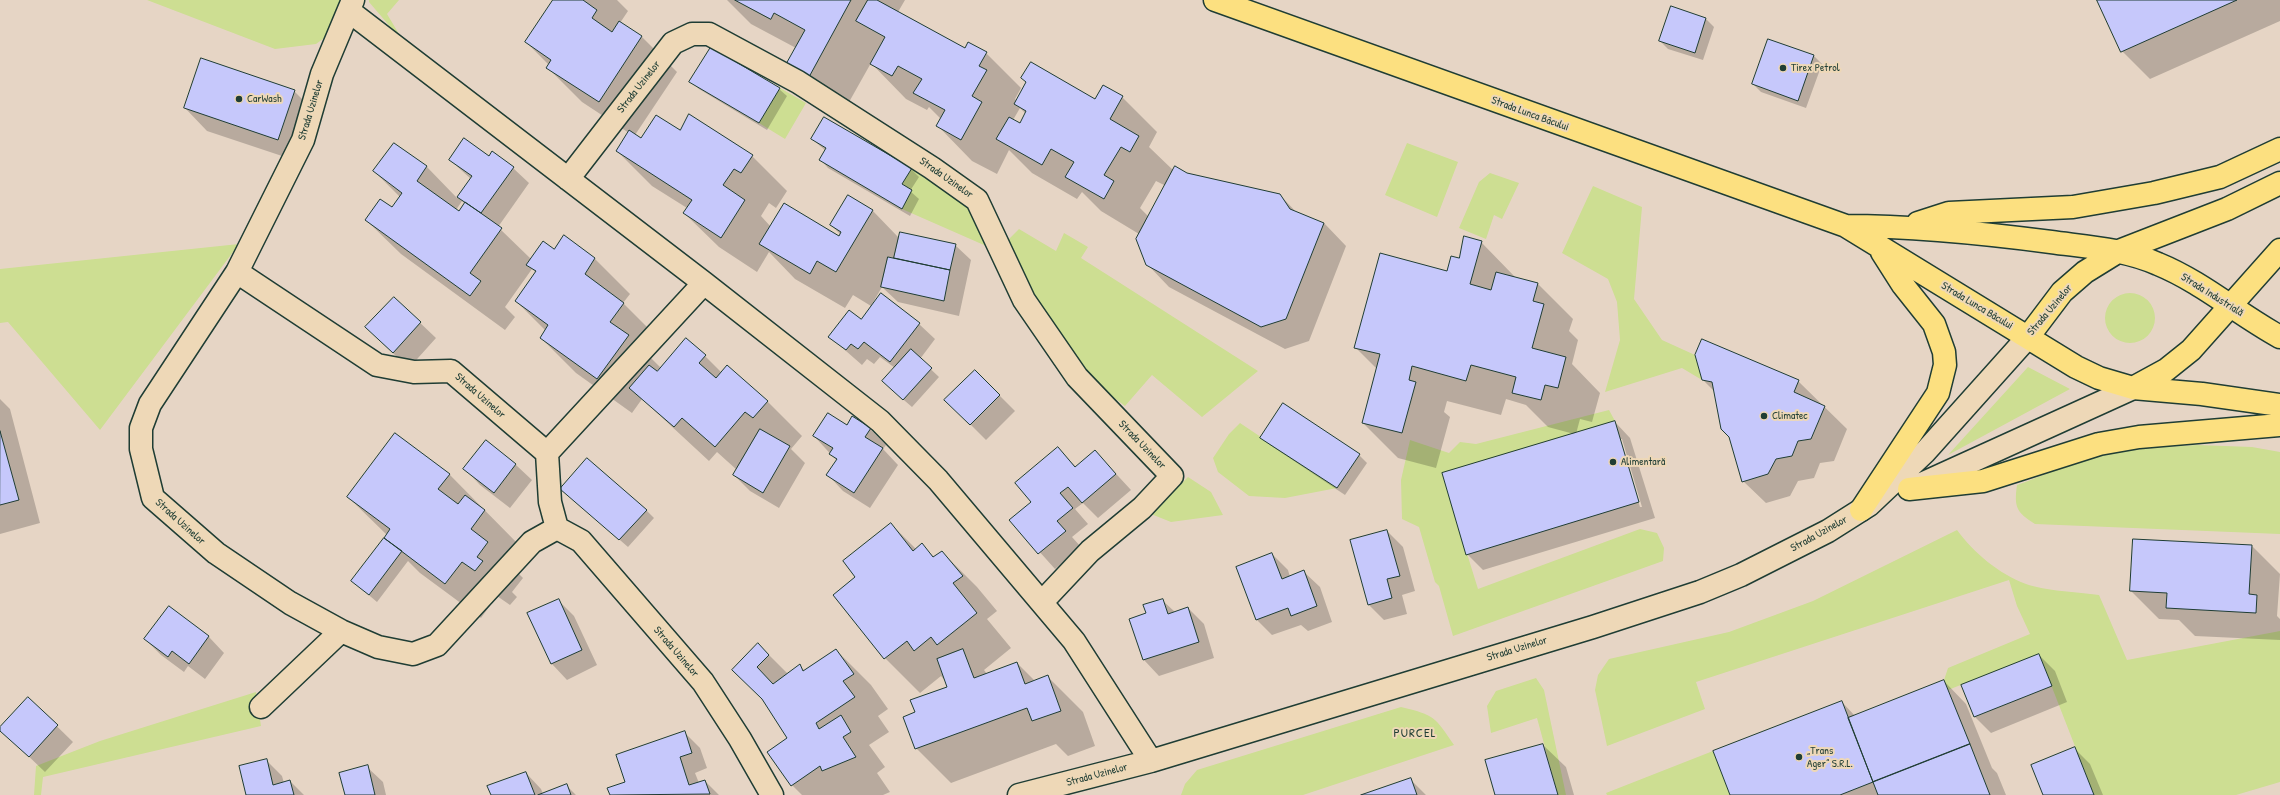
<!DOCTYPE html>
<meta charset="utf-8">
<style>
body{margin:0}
canvas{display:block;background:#e6d5c5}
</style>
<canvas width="2280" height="795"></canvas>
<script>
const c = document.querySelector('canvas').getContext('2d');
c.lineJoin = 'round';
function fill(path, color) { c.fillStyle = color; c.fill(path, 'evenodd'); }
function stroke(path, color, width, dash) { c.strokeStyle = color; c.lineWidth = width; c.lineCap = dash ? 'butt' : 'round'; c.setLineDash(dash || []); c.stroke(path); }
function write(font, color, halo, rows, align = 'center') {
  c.font = font + ' "Patrick Hand",sans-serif'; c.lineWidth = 4; c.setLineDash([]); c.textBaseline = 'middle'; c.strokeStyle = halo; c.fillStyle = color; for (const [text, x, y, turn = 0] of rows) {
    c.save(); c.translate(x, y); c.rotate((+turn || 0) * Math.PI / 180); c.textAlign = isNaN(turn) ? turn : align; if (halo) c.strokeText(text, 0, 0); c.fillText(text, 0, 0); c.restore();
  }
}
fill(new Path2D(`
 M147 0H345L327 36 316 44 275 49Z
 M369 0H399L387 14 405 44 369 2Z
 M780 88 806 103 785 139 759 123Z
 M1407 143 1458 162 1437 217 1385 195Z
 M912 168 960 198 977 215 993 249 902 209 912 190 902 184Z
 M1490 173 1519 183 1502 219 1494 215 1486 239 1459 228 1479 182Z
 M1593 186 1642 207 1634 299 1662 340 1695 355 1702 380 1682 368 1605 392 1620 340 1617 302 1608 279 1562 253Z
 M1019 229 1056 251 1064 233 1088 247 1081 258 1258 371 1202 417 1152 375 1125 406 1096 384 1052 334 1009 254V239Z
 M239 244 100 430 8 322 0 323V269Z
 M2105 318a25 25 0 1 1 50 0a25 25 0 1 1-50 0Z
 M2028 367 2070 389 1948 455Z
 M1609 410 1615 421 1442 473 1478 589 1640 529 1657 533 1664 548 1663 561 1453 636 1439 586 1435 582 1419 527 1402 519 1401 480 1410 440 1449 453 1460 442 1476 444Z
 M1240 423 1337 488 1285 498 1249 496 1218 472 1213 458 1229 434Z
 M2197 445 2252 447 2280 452V534L2035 524C2016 512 2014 507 2017 485 2045 475 2073 462 2102 456 2133 448 2165 447 2197 445Z
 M1188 477 1211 492 1223 515 1171 522 1151 514Z
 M1957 530C1974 553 1999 574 2026 584 2045 591 2078 592 2099 595L2127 660 2280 631V782L2236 795H2094L2039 654 1948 690 1944 680 1948 668 2030 634 2017 606 2009 580 1696 682 1705 709 1607 746 1595 690 1598 675 1609 659 1729 632 1813 601Z
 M1536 678 1544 690 1566 795H1558L1537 718 1491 733 1487 706 1496 691Z
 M256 692 261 726 43 777 41 795H34L36 766 100 741Z
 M1401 707C1435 715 1435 717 1454 745L1303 795H1181L1185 784 1197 770Z
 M1713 751 1730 795H1607L1606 793Z`), '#cdde92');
fill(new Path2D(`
 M554 0H617L628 11 620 23 642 37 677 72 635 135 642 139 680 131 690 116 752 156 787 191 776 208 769 203 761 216 771 227 839 237 841 235 831 225 872 210 899 238 955 245 971 260 959 316 898 302 882 287 871 306 853 295 845 308 795 279 769 252 757 272 719 247 684 213 687 208 652 186 617 151 629 133 582 102 547 67 549 65 526 42Z
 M727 0H905L898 12 965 49 986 53 1021 88 1015 99 1017 101 1027 83 1022 78 1095 101 1122 97 1157 132 1149 147 1174 171 1279 194 1298 214 1324 223 1346 246 1309 341 1285 349 1169 287 1147 264 1139 234 1101 211 1082 192 1077 199 1032 173 1009 150 997 174 972 161 938 126 941 119 929 107 927 110 906 99 871 63 844 111 787 64 796 48 751 24ZM1020 108 1026 114 1020 124 1013 120ZM1156 181 1166 186 1149 217 1140 208Z
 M2098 0H2280V21L2150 79 2122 51Z
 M1671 8 1706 19 1714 27 1703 60 1668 49 1660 41Z
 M1769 40 1814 56 1822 64 1806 108 1761 92 1753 84Z
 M691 82 779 89 787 96 767 130 699 89Z
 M294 91 317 114 300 162 207 131 185 108Z
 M812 139 911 169 919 177 910 191 919 199 910 216 828 168 821 160 826 151Z
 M394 144 427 167 457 198 471 179 450 160 489 157 513 168 529 183 498 227 531 259 554 250 564 237 595 259 630 294 623 303 658 338 647 354 661 368 705 356 722 373 767 401 802 436 791 449 805 463 779 508 750 491 734 475 737 470 717 452 709 461 642 399 632 413 576 373 541 338 546 331 516 301 536 273 532 269 505 307 515 317 505 330 401 254 366 220 392 209 400 197 374 171ZM462 201 465 204 459 212 456 210Z
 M1481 242 1516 278 1538 284 1573 319 1569 331 1578 340 1572 364 1600 393 1592 422 1580 419 1576 434 1615 422 1630 438 1655 518 1483 570 1467 554 1574 434 1548 427 1526 405 1506 399 1501 415 1447 401 1444 412 1450 417 1436 468 1398 458 1363 423 1377 369 1355 347 1448 273 1459 259ZM1619 439H1622L1642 507H1640Z
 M394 298 436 338 409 368 382 343Z
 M862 321 919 324 935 339 920 359 939 377 912 407 891 389 895 368 880 357 874 364 867 359 862 365 830 337Z
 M975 371 1015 411 986 440 946 400Z
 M1703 380 1798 381 1847 429 1834 461 1820 463 1814 478 1798 481 1790 496 1766 503 1743 481 1715 392Z
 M0 399 10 409 40 523 0 534Z
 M847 427 870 429 886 445 883 449 898 465 870 508 843 491 828 475 837 461 814 436Z
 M395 435 450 475 520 546 507 562 523 578 512 592 517 597 510 605 497 596 481 618 420 573 408 561 377 602 352 581 387 535 348 497Z
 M1262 437 1359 455 1367 463 1345 495 1270 445Z
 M486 441 516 465 532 480 510 508 480 485 465 469Z
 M1058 448 1076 467 1095 451 1131 490 1098 518 1083 503 1075 509 1088 524 1072 537 1081 547 1055 569 1011 520 1033 502Z
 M569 496 646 510 654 518 628 547Z
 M891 524 916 549 922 545 935 558 942 552 977 587 997 611 987 619 1011 648 984 670 987 674 1017 663 1035 681 1048 677 1083 712 1095 746 1068 756 1056 744 951 783 916 748V713L948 687 946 682 941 676 920 693 885 658 834 595 856 577Z
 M1387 531 1403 547 1415 591 1402 595 1407 614 1384 620 1369 605Z
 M2252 546 2280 574 2277 616 2280 619V640L2195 636 2179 620 2159 619 2131 591Z
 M1272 554 1288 570 1290 577 1304 572 1320 587 1332 622 1308 631 1301 625 1272 635 1257 620Z
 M558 600 574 616 597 665 567 680 552 664 528 613Z
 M1162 600 1175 612 1188 608 1204 624 1214 658 1159 676 1144 660 1148 614Z
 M169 607 209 637 224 653 205 679 188 666 184 672 161 655 145 639Z
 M758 644 788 674 800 666 805 671 836 650 871 685 888 709 878 716 889 732 869 745 885 767 877 773 890 792 883 795H802L792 785 788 739 763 699 733 670Z
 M2039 655 2055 671 2067 702 1991 733 1975 717 1963 686Z
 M1944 681 1966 704 1992 768 1997 773 2006 795H1731L1842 702 1855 716Z
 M28 698 73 742 45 772 0 729Z
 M684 732 700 748 707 768 695 773 699 783 705 781 719 795H611L609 788 627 782Z
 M1543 745 1566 767 1574 795H1496Z
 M2074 748 2090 764 2103 795H2044Z
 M266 760 282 776 284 783 290 781 304 795H247Z
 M367 767 383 782 386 795H346Z
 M526 773 541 789 543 794 567 786 576 795H492Z
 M1411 780 1426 795H1364Z`), '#0003');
const building = new Path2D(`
 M553 0H583L597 10 592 18 612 32 619 21 642 36 599 102 546 68 551 60 525 42Z
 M735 0H851L809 77 786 64 805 30 774 13 771 19Z
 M868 0H877L965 48 968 42 987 52 979 66 987 70 972 96 982 102 961 140 936 126 945 110 913 93 922 79 898 66 892 76 870 64 885 37 856 21Z
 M2097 0H2237L2121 52Z
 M1671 6 1706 18 1695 53 1659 41Z
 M1768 39 1814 55 1798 101 1752 84Z
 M711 47 780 88 759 123 689 82Z
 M201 58 295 90 278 140 184 108Z
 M1031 62 1095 99 1103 85 1123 96 1110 119 1139 136 1130 152 1121 147 1104 175 1114 181 1104 199 1065 177 1074 162 1051 149 1042 165 996 139 1009 117 1020 123 1026 111 1014 104 1026 82 1021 78Z
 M689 114 753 155 741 173 734 169 723 185 745 200 721 238 683 213 692 200 616 151 629 130 641 138 656 115 680 130Z
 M824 117 912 168 902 184 912 190 902 209 819 160 826 148 811 139Z
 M464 138 489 156 492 151 514 167 481 213 457 197 472 176 449 160Z
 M394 143 427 166 417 181 459 211 465 202 502 228 470 273 481 281 470 296 365 220 380 199 392 207 402 193 373 171Z
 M1175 166 1187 173 1280 194 1290 209 1324 223 1286 319 1261 327 1146 265 1136 239Z
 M848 195 873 210 836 272 817 261 810 274 759 244 784 203 839 236 841 232 830 225Z
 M900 232 956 244 950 270 894 258Z
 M564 235 595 258 585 274 624 303 610 322 629 335 597 379 540 338 548 325 515 301 536 271 526 265 543 241 554 249Z
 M1464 236 1482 241 1470 284 1491 290 1496 272 1538 283 1533 301 1544 304 1532 348 1566 357 1558 388 1545 385 1541 400 1512 393 1516 377 1471 365 1466 381 1412 366 1409 380 1416 382 1402 433 1362 423 1380 354 1354 348 1380 253 1447 271 1451 256 1459 258Z
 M888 257 950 270 944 301 881 287Z
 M881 293 920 323 890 362 864 342 858 349 851 344 846 350 828 337 849 310 861 319Z
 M394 297 421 322 393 353 365 327Z
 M686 338 706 355 699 363 716 378 727 365 768 401 753 418 745 412 715 447 682 418 674 427 629 388 649 365 657 371Z
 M1702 339 1799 380 1794 392 1825 406 1811 439 1798 441 1792 456 1776 459 1768 474 1742 482 1729 437 1721 429 1712 382 1702 380 1695 355Z
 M911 349 932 368 903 400 882 381Z
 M975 370 1000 395 970 425 944 400Z
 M1283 403 1360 454 1337 488 1260 438Z
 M828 413 847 425 852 416 871 428 865 437 883 448 854 493 826 475 837 459 829 454 833 448 813 436Z
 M1615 421 1639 502 1466 555 1442 473Z
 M760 429 790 446 763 493 733 475Z
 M0 431 19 500 0 505Z
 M395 433 450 474 438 489 458 504 465 495 485 510 471 529 488 542 477 557 483 561 475 571 462 562 445 584 384 538 390 529 347 497Z
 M486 440 516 464 494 493 463 469Z
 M1058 447 1075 467 1095 450 1116 474 1082 503 1068 487 1060 493 1073 508 1057 521 1066 531 1038 554 1009 520 1031 502 1015 483Z
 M587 458 647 510 619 540 560 489Z
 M891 523 913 551 922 543 933 557 942 551 963 576 953 583 977 613 937 645 931 637 914 651 907 641 884 659 833 595 855 577 843 561Z
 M1387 530 1400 576 1387 579 1392 598 1368 605 1350 540Z
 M384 538 402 551 369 595 351 581Z
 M2133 539 2252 545 2249 594 2257 595 2256 613 2166 608 2167 593 2130 591Z
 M1272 553 1282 579 1304 570 1317 606 1291 616 1288 608 1256 620 1236 567Z
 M559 599 582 650 551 664 527 613Z
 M1163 599 1168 614 1188 607 1199 642 1143 660 1129 619 1146 613 1143 605Z
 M169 606 209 636 189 664 172 651 168 657 144 639Z
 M758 643 769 655 757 667 773 684 800 664 803 671 836 649 854 674 843 681 855 697 816 723 819 729 841 715 851 732 843 737 856 757 822 771 820 766 791 786 767 752 787 738 762 699 732 670Z
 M963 649 974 678 1017 662 1025 684 1048 675 1061 711 1032 721 1027 708 915 749 903 717 915 712 910 700 947 687 937 659Z
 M2039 654 2052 686 1974 717 1961 685Z
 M1944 680 1970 744 1873 782 1848 718Z
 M28 697 58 725 29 757 0 731V727Z
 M1842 701 1873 782 1840 795H1730L1713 751Z
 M685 731 692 753 680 757 689 785 705 780 710 794 610 795 607 788 625 782 616 755Z
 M1543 744 1558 795H1495L1485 760Z
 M1970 744 1990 795H1878L1873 782Z
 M2075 747 2094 795H2043L2031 765Z
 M267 759 273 785 290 780 294 795H246L239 766Z
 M368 765 375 795H345L339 773Z
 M526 772 535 795H491L487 786Z
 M1411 778 1417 795H1361Z
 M567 784 571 795H538Z`);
fill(building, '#c6c8fb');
stroke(building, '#1f3d34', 1);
const minor = new Path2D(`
 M353 0 322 74 303 140 237 272 150 404 141 428V449L153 498 216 553 290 603 341 631 378 647 413 654 437 645 532 542 557 528 581 541 703 682 740 739 772 795
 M349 11 704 283 880 421 938 480 1074 641 1151 761
 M568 179 673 43 692 34H709L798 82 932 168 977 200 1024 300 1077 377 1172 476 1142 508 1090 551 1042 602
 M237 272 377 365 414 372 451 371 547 453 550 502 557 528
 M547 453 704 283
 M1915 487 2133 388
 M261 707 341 631
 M1019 795 1151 761 1593 627 1700 592 1741 575 1828 531 1869 505 1925 452 2028 337`);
const major = new Path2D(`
 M1215 0 1846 226 2076 367 2099 378 2133 388 2202 394 2280 405
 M1918 223 1949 213 2073 207 2154 193 2220 177 2280 149
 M1846 226C1915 226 1982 233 2051 242 2087 247 2124 249 2158 264 2202 282 2238 314 2280 337
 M2028 337 2062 292 2085 272 2119 251 2227 209 2280 183
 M2133 388 2166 370 2191 350 2280 250
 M1909 489 1983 481 2099 444 2139 437 2280 425
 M1861 510 1938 393 1945 365 1944 352 1934 324 1903 285 1882 252`);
stroke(minor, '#1f3d34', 25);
stroke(major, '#1f3d34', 25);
stroke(minor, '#eed8b7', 22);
stroke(major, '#fce080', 22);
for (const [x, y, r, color] of [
 [1783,68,4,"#1f3d34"],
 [239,99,4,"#1f3d34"],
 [1764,416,4,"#1f3d34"],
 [1613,462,4,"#1f3d34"],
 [1799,757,4,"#1f3d34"]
]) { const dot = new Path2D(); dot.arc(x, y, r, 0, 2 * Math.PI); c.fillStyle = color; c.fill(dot); stroke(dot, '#eed8b7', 1.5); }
write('11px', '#1f3d34', '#eed8b7', [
 ["Tirex Petrol",1791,68],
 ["CarWash",247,99],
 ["Climatec",1772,416],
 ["Alimentară",1621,462],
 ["„Trans",1807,751],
 ["Ager” S.R.L.",1807,764]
], 'left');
write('11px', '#1f3d34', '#eed8b7', [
 ["Strada Uzinelor",639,87,-52],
 ["Strada Uzinelor",311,110,-73],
 ["Strada Lunca Bâcului",1530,114,20],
 ["Strada Uzinelor",946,178,35],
 ["Strada Industrială",2212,295,32],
 ["Strada Lunca Bâcului",1977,306,31],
 ["Strada Uzinelor",2050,310,-50],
 ["Strada Uzinelor",480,396,41],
 ["Strada Uzinelor",1142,445,46],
 ["Strada Uzinelor",180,522,42],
 ["Strada Uzinelor",1819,534,-29],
 ["Strada Uzinelor",1517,649,-17],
 ["Strada Uzinelor",676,652,49],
 ["Strada Uzinelor",1097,775,-15]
]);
c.letterSpacing = '1px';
write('13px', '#1f3d34', '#eed8b7', [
 ["PURCEL",1415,734]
]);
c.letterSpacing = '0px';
</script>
